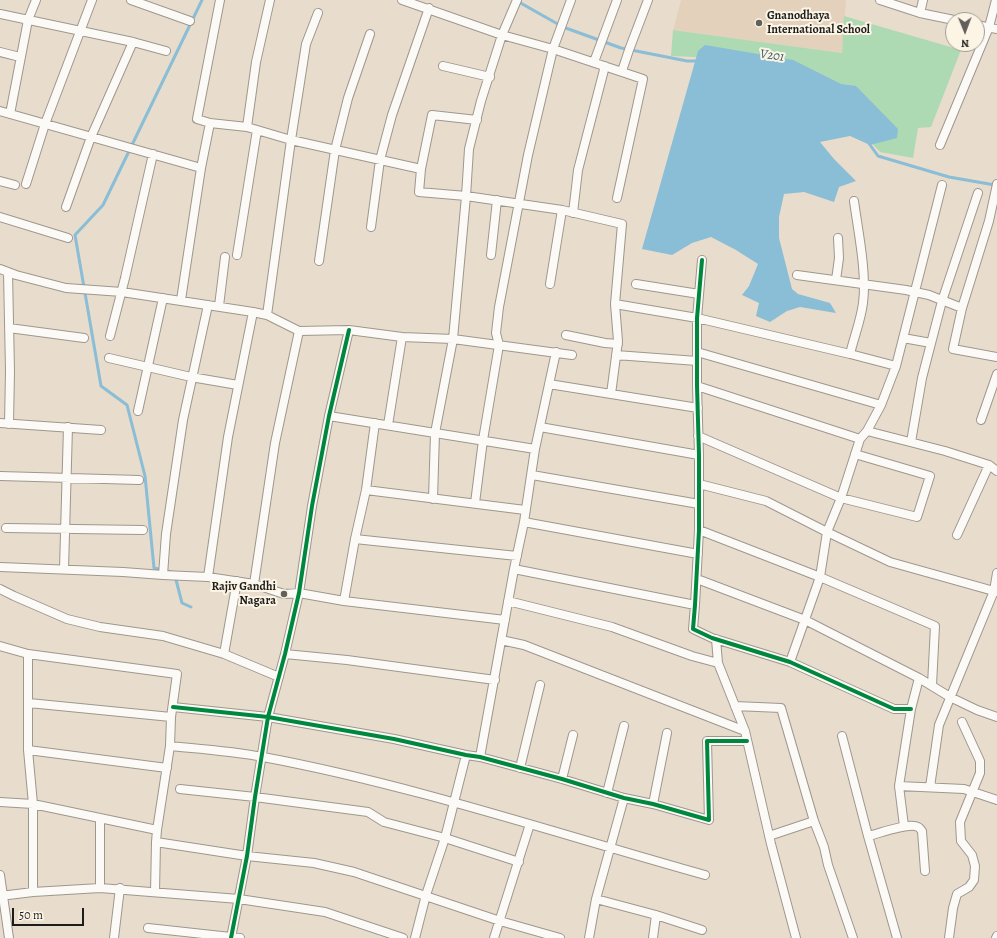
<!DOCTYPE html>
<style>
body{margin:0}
#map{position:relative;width:997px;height:938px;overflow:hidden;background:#e8dccc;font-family:Alegreya,serif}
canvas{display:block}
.north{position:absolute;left:945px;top:12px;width:40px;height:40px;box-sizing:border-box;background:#fcf5e5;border:1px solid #a29e95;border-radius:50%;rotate:179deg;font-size:11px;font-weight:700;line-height:16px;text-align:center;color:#1c1c1c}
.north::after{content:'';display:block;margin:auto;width:14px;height:18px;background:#635f5a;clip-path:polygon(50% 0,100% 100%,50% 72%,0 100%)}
.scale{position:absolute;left:12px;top:908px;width:72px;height:18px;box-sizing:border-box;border:2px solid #1c1c1c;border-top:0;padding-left:5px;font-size:12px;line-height:14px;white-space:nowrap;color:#1c1c1c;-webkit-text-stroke:3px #fcf5e5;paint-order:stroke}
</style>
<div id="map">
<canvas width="997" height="938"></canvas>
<div class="north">N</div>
<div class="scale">50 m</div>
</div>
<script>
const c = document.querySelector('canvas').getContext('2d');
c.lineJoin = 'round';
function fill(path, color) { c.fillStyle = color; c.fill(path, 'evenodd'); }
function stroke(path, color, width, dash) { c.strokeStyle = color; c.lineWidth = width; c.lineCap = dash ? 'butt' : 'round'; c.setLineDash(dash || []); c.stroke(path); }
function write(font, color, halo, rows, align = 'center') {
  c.font = font + ' Alegreya,serif'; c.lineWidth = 4; c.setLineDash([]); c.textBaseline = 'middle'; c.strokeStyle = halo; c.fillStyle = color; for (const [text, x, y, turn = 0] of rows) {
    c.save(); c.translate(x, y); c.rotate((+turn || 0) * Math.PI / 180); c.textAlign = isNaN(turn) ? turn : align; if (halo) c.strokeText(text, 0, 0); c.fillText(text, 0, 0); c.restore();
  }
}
fill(new Path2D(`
 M681 0H846L842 53 673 30Z`), '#e3d1bc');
fill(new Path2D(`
 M844 16 961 50 931 127 918 128 913 158 880 152 806 73 761 60 671 56 673 30 842 53Z`), '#aedab3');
fill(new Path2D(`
 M705 45 793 60 841 84 856 86 898 129 897 138 870 145 850 136 820 142 834 159 856 181 839 187 834 202 804 192 784 194 779 217V238L792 289 798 294 830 303 836 313 800 307 787 311 770 322 756 316 759 303 742 295 749 286 758 264 736 250 711 237 692 243 672 255 642 249 698 51Z`), '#8abdd6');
stroke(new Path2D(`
 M517 1 563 27 621 48 687 61H698
 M868 142 878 156 949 177 995 185
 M172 572 154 568 145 476 127 405 101 386 75 235 103 205 202 0
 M175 576 182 603 191 607`), '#8abdd6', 3);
const minor = new Path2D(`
 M131 0 190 21
 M402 0 502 35 553 49 643 79 617 198
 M517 0 502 35 481 101 469 149 466 196 562 210
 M880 0 920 13 954 20
 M920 13 923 0
 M0 14 133 42
 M977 25 997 29
 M0 52 20 57
 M594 62 617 0
 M443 66 490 77
 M622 71 629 50 648 0
 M0 111 201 168
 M10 114 28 20 36 0
 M210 123 197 119 220 0
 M247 127 256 62 270 0
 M940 145 989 27 996 0
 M421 169 419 192 466 196 453 339 435 433 433 499
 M0 181 15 185
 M26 184 45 124 92 0
 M997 184 989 221 962 308 953 349 997 357
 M66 207 91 137 133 42 166 51
 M573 213 578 170 605 66
 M0 217 68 238
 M371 227 380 160 392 115 429 8
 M237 255 257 130
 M491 255 497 200
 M702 260 697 318V386L699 455V530L695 605 693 629 712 638 790 662 894 709H911
 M319 261 335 150 348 98 370 34
 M0 269 16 275 66 288 122 292 253 312 267 315 299 331 349 330 402 337 453 339 572 355
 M8 272 10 371 9 424
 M797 275 906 290 929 295 962 308
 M836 280 839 258 838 238
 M550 284 562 210 622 224 615 304 618 341 611 394
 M636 284 699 294
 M181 300 201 168 210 123 247 127 291 140 421 169 432 115 477 120
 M615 304 697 318 850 354 896 366
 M219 306 225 257
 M267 315 291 140 306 44 318 13
 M9 328 84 338
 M566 335 605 343 618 344
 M110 336 125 278 153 154
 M903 338 931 343
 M697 352 881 405
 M850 354C854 337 861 320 863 303 867 273 858 231 854 201
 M616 355 697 361
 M109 358 191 377 238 385
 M549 384 698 408
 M697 386 860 439
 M138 411 163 298
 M329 416 535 449
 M981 420 997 374
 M0 423 101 430
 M388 425 402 337
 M540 427 699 455
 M867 431 945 451 989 465 997 471
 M698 436 841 498 917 517 930 476 855 454
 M911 442 922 378 942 301 978 193
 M532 475 699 504
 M0 476 139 480
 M699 484 766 501 827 532 890 562 997 592
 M366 490 525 510
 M475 503 483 440 499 345 496 333 499 307 528 155 553 49 571 0
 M524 522 698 554
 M6 528 143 530
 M699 530 820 577 935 626 932 685
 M957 535 989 465
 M355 539 517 556
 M0 567 123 572 163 575 208 577 254 584 284 594 299 593 344 601 505 620
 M64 569 68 427
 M514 569 695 605
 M163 575 166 534 183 420 208 305
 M208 577 228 437 253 312
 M697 579 805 620 919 678 950 697 977 710 997 717
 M237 581 224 654 279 677
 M254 584 275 443 299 331
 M0 589 14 596 67 619 100 627 163 636 224 654
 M344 601 355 539 366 490 375 423
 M508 601 612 627 692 656 718 663
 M716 639 718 663 745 731 771 844 796 938
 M501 640 524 645 745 731
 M0 646 28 654 177 674 171 717 170 746 157 830
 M28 654V750L33 804V892
 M285 654 347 660 495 680
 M790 662 820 577 827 532 841 498 860 439 867 431 881 405 896 366 942 185
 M29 703 171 717
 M735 706 781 708 814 821 824 847 828 865 853 938
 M173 707 268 717 394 739 466 755 480 757 562 779 624 798 653 804 709 820 707 741H747
 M842 736 868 836 897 938
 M170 746C201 749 232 751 263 757 413 785 558 834 705 875
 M28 750 167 768
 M480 757 514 569 524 522 535 449 556 352
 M520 768 540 685
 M562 779 573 735
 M899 786 964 789 997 800
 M930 787 939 725 994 591 997 573
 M180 789 255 797 368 812 384 822 445 838 519 862
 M607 793 624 726
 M0 802 33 804 157 830 156 842 247 856 314 863 354 872 500 921 560 938
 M653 804 667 733
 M100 819V888
 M904 826 899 786 911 709 919 678
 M769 836 814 821
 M868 836C878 834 909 822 918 827 919 827 921 830 922 831L925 871
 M0 875 9 938
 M155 892 156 842
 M0 896 33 892 100 888 239 899 325 912 403 938
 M596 899 656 915 702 930
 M148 928 240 938
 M114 938 120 888
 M231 938 247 856 255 797 268 717 285 654 299 593 312 506 329 416 349 330
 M415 938 426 895 445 838 466 755
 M494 938 530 824
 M589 938 596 899 624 798
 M653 938 656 915
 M949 938 953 908 957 894 969 887 974 880 975 866 972 855 961 841 960 822 980 773V761L962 722
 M996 938 997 936`);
stroke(minor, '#9e978e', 10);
stroke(minor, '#fcfaf7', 8);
stroke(new Path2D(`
 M702 260 697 318V386L699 455V530L695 605 693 629 712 638 790 662 894 709H911
 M173 707 268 717 394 739 466 755 480 757 562 779 624 798 653 804 709 820 707 741H747
 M231 938 247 856 255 797 268 717 285 654 299 593 312 506 329 416 349 330`), '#00873e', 4);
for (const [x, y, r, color] of [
 [759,23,4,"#635f5a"],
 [284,594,4,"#635f5a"]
]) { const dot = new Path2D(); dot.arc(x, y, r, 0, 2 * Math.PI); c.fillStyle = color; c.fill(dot); stroke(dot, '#fcf5e5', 1.5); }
write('bold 12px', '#1c1c1c', '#fcf5e5', [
 ["Gnanodhaya",767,16],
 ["International School",767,30],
 ["Rajiv Gandhi",276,587,"right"],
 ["Nagara",276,601,"right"]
], 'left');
write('italic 13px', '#385768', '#fcf5e5', [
 ["V201",772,56,8]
]);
</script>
